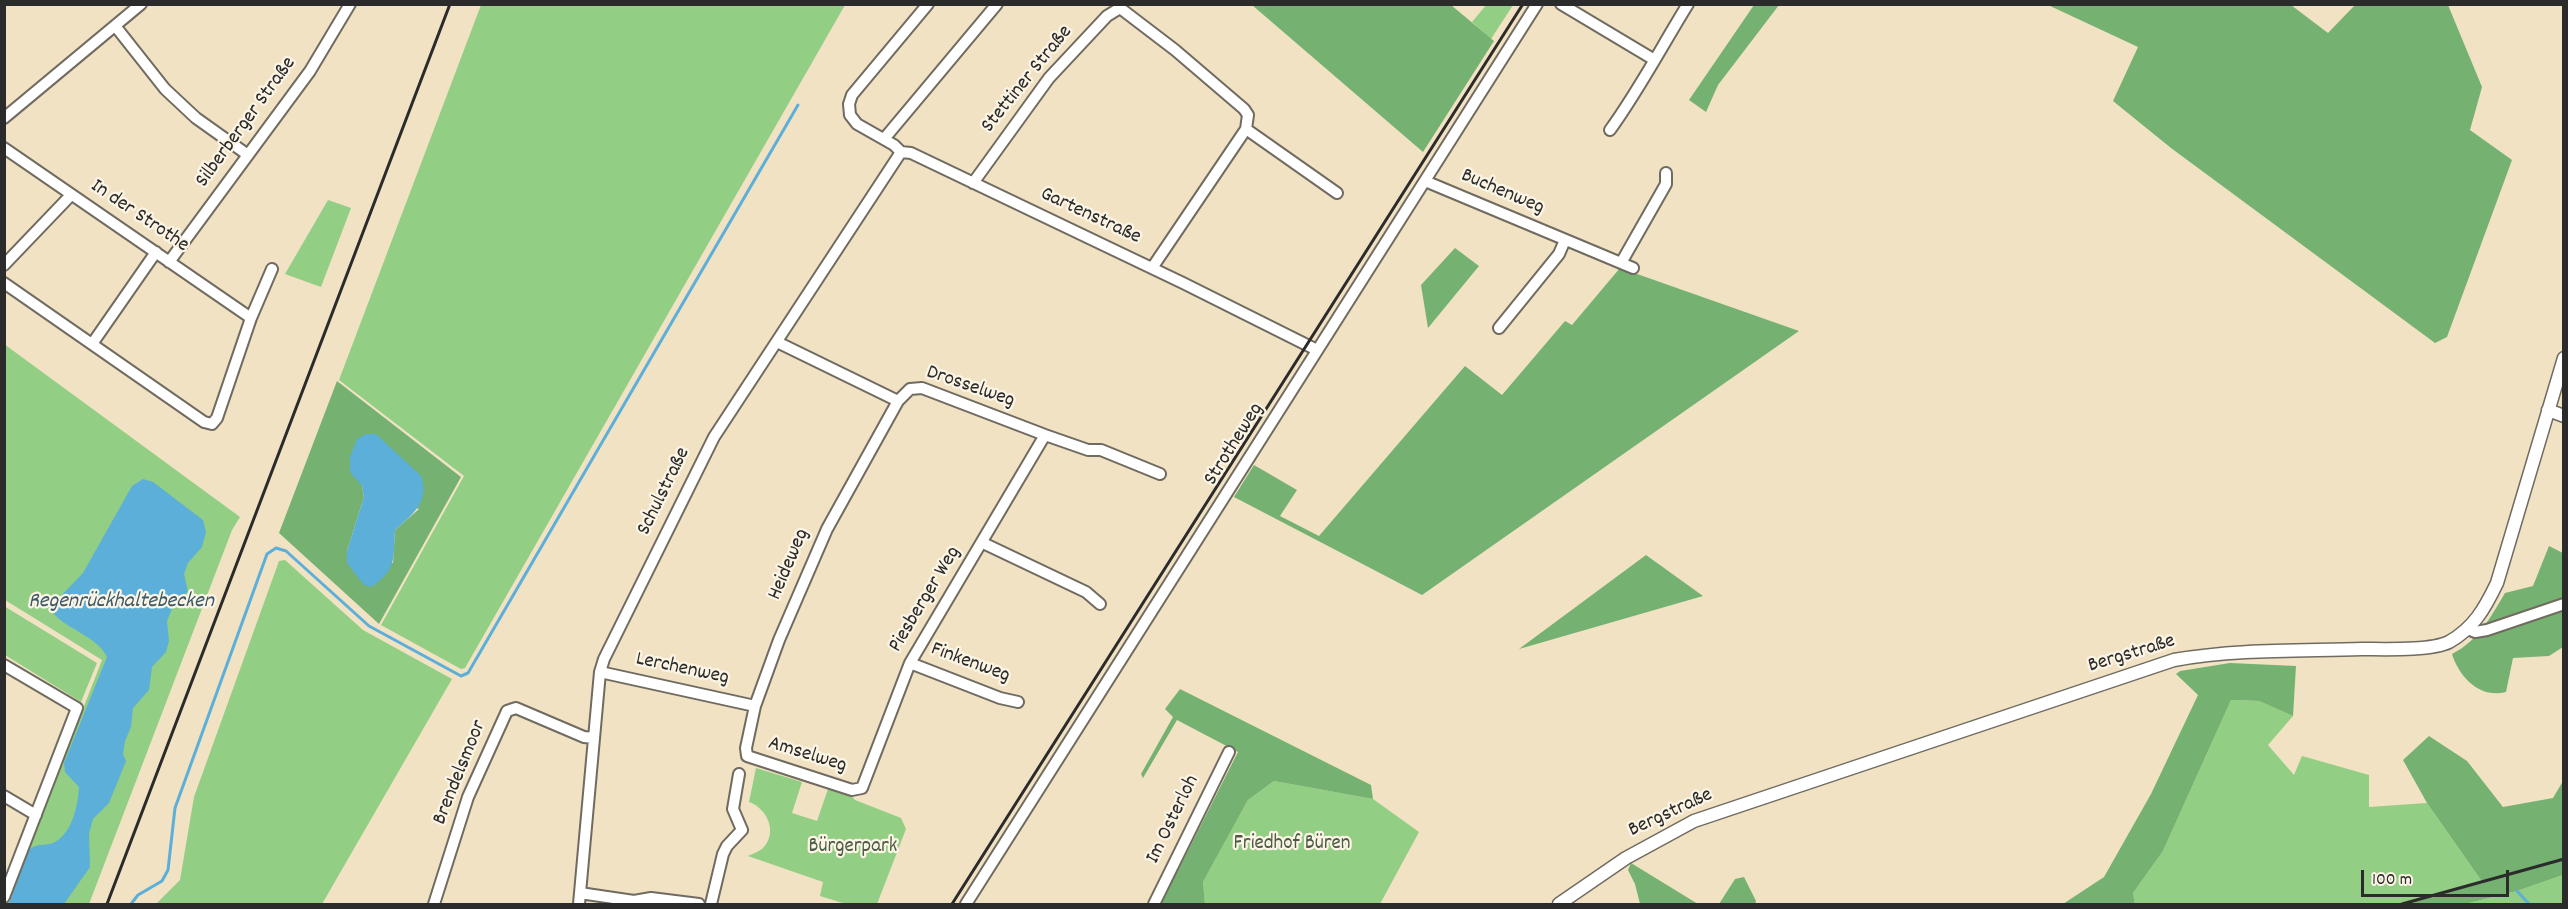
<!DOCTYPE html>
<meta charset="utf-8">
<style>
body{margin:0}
#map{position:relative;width:2568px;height:909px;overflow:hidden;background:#f1e2c4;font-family:Dekko,sans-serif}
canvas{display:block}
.frame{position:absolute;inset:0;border:6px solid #2b2b2b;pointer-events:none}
.scale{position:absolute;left:2361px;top:870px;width:148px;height:27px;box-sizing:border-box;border:3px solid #2b2b2b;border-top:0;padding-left:8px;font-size:18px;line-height:21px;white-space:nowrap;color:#2b2b2b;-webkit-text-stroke:4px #fcf5e5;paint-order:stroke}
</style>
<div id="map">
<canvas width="2568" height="909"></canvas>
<div class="frame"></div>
<div class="scale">100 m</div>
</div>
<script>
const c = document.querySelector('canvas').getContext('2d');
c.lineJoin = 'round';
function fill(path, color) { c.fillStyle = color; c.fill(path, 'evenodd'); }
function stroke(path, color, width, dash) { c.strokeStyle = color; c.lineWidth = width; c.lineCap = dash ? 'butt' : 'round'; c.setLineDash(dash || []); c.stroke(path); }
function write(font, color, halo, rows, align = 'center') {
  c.font = font + ' Dekko,sans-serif'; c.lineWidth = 4.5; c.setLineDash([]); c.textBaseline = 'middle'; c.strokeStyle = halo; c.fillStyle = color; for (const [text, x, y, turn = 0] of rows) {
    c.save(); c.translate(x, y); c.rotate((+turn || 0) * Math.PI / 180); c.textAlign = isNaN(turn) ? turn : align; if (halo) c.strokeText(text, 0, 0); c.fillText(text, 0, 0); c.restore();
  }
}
fill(new Path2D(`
 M1487 4 1513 5 1491 39 1472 22Z
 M481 5H845L465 668 461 669 381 625 464 476 339 380Z
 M328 200 351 208 321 287 285 274Z
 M4 344 240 517 232 530 89 904H7L102 660 5 600Z
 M285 560 363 630 452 679 322 904H156L180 880 194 797 279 561Z
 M4 606 97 663 81 702 5 655Z
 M2231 700 2259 701 2293 716 2268 745 2294 775 2302 756 2369 775V807L2427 803 2483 883 2402 904H2135L2133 893 2163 851Z
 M756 768 802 782 792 813 817 821 828 789 851 795 855 800 901 818 906 829 877 904H846L820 896 823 882 748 856C752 854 758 852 762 849 779 833 767 808 749 802Z
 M1274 781 1373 799 1419 832 1380 904H1205L1203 882 1248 800Z
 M2563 875V904H2465L2517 891Z`), '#92ce83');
fill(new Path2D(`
 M1252 5H1451L1494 41 1423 152Z
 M1754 5H1779L1718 85 1706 112 1689 100Z
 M2048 5H2291L2328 33 2355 5H2448L2482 87 2470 130 2512 160 2447 337 2435 343 2171 148 2113 101 2138 47Z
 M1455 248 1479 266 1428 328 1421 285Z
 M1620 268 1799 331 1422 595 1234 497 1254 465 1297 490 1280 516 1319 536 1465 366 1502 395 1565 321 1572 325Z
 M337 381 461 477 379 624 279 533ZM362 486 419 509 395 530 393 563 347 551 364 497Z
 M2549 546 2563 553V647L2549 656 2513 658 2506 692C2480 699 2459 677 2452 654 2479 640 2490 618 2505 593L2533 586Z
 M1646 555 1703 596 1519 649Z
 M2230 663 2296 666 2293 716 2259 701 2231 700 2163 851 2133 893 2135 904H2063L2104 877 2151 794 2198 695 2176 674 2180 671Z
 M1180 689 1371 785 1373 799 1274 781 1248 800 1203 882 1205 904H1161L1238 752 1177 720 1143 778 1141 774 1173 717 1165 709Z
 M2429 736 2467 761 2503 807 2553 798 2563 781V875L2517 891 2465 904H2402L2483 883 2427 803 2403 760Z
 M1631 863 1698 904H1640L1635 884 1628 870Z
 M1744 877 1756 901 1755 904H1719L1735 879Z`), '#75b171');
fill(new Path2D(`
 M366 434H376L421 476C430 502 413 514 395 530 393 560 397 568 372 587L364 585 347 563V551L364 497 362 486 350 472V457L357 439Z
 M143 479 153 482 203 520 206 532 202 547 188 563 184 574 188 592 176 599 167 621 169 641 166 652 152 667 149 690 133 708 131 727 125 741 123 754 126 761 109 803 93 819 89 834 90 867 64 904H9L29 850C38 842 46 847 55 842 73 832 78 804 79 787L65 772 64 763 107 657C98 637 68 630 53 613L57 600 83 573 132 486Z`), '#5cafd8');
stroke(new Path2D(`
 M2517 891 2529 904
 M131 904 138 895 162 881 168 870 175 808 267 554 276 548 286 551 369 626 461 676 468 673 798 105`), '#5cafd8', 3);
const minor = new Path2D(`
 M928 4 852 95 849 104 850 115 857 124 894 145 901 152 911 153 1183 283 1317 350
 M1119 4 1120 8 1175 50 1244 109 1248 115 1246 129 1152 268
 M1561 4 1653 59
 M116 27 165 89 196 118 248 155
 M4 118 141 4
 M1246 129 1337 193
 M1610 130C1639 90 1662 46 1688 4
 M884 139 997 4
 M4 148 251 318
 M1425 181 1633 268
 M973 183 1049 78 1107 16 1120 8
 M169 262 310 71 350 4
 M1621 263 1666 184V173
 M4 265 71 195
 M4 283 204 422 212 424 217 418 251 318 272 269
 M1499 328 1559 254 1565 240
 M777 342 898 401
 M92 344 156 252
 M1045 435 910 663 862 788 852 790 747 756 746 748 755 706 779 640 827 529 898 401 910 389 922 388 1045 435 1088 450H1101L1160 474
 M983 543 1086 592 1100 604
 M2468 629 2475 632 2487 630 2564 604
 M910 663 1000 698 1018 702
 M4 665 77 708 4 897
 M600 672 755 706
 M4 796 36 815
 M580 893 634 901 651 898 699 904
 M434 904 468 797 507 711 516 708 584 737 594 738
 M579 904 600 672 604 659 714 437 901 152
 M711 904 723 854 727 846 742 830 733 809 739 774
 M966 904 1537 4
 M1154 904 1229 752`);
const tertiary = new Path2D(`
 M2548 410 2564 416
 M1559 904 1626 858 1694 821 2174 660C2236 649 2299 651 2362 649 2383 649 2431 651 2449 642 2474 628 2485 608 2497 583L2564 358`);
stroke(minor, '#706b61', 14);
stroke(tertiary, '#706b61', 15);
stroke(minor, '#fff', 10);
stroke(tertiary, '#fff', 12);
stroke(new Path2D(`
 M107 904 450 4
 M952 904 1523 4
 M2402 904 2564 859`), '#2b2b2b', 3);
write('21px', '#2b2b2b', '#fcf5e5', [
 ["Stettiner Straße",1028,80,-51],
 ["Silberberger Straße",247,123,-54],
 ["Buchenweg",1502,193,23],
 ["In der Strothe",139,217,34],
 ["Gartenstraße",1090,217,25],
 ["Drosselweg",970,388,19],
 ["Strotheweg",1235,445,-58],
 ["Schulstraße",665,492,-64],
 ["Heideweg",790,565,-67],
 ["Piesberger Weg",926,600,-59],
 ["Bergstraße",2132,655,-17],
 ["Finkenweg",970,664,20],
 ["Lerchenweg",682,670,12],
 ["Amselweg",807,756,17],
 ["Brendelsmoor",461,773,-68],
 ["Bergstraße",1671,814,-25],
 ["Im Osterloh",1174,820,-64]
]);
write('21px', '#4a5c45', '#fcf5e5', [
 ["Friedhof Büren",1292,845],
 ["Bürgerpark",853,848]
]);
write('italic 22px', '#3c5968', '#fcf5e5', [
 ["Regenrückhaltebecken",121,603]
]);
</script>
